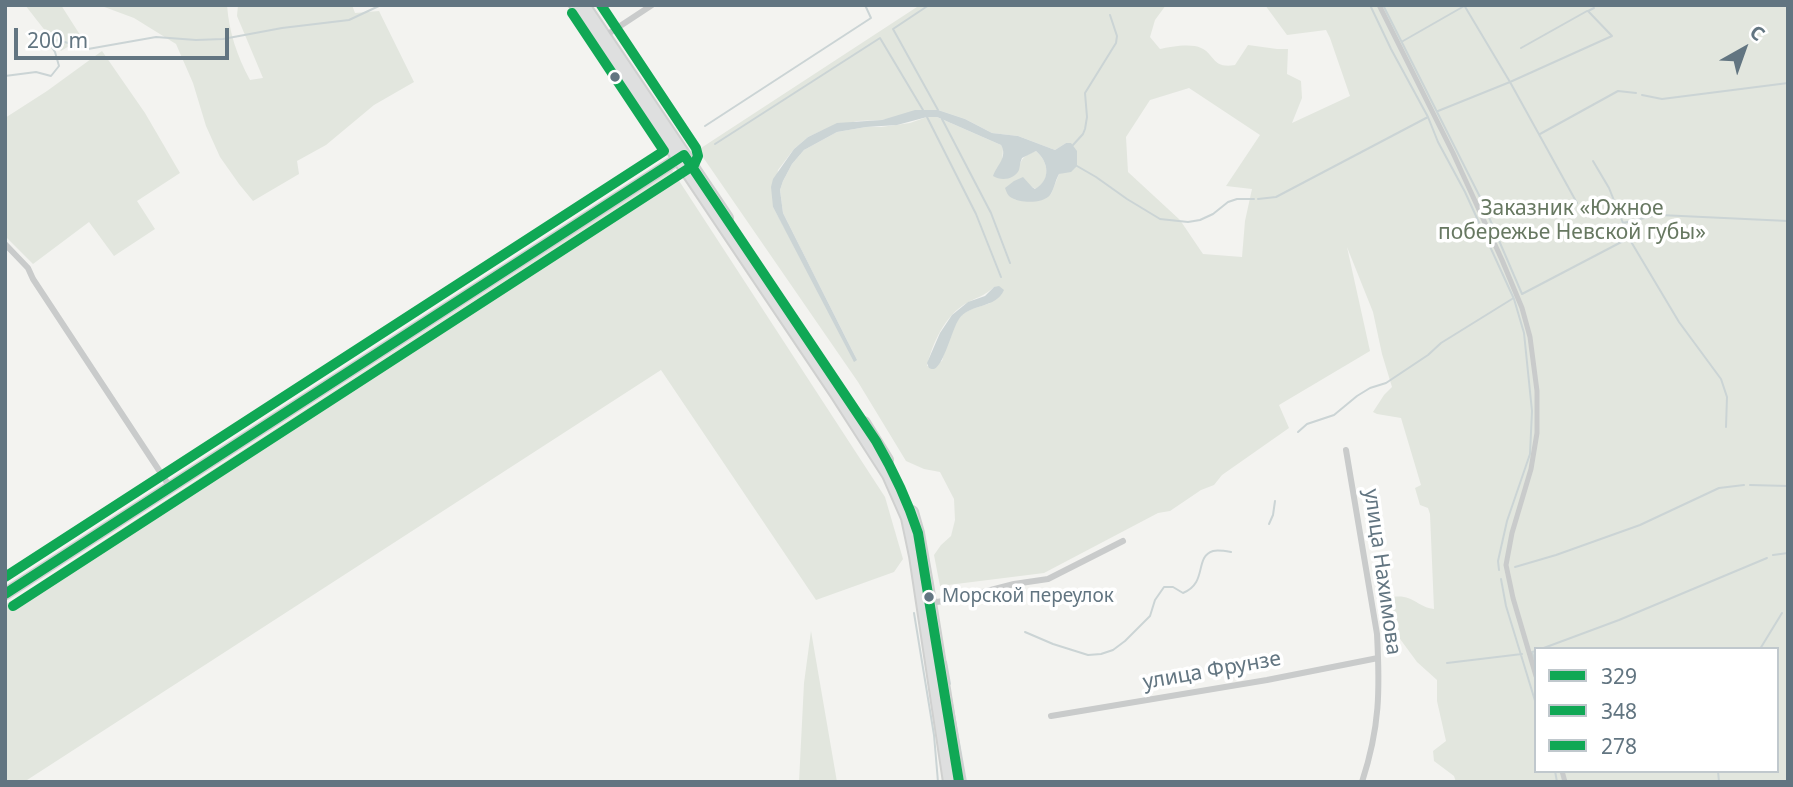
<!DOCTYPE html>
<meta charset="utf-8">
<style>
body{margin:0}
#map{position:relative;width:1793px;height:787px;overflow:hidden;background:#f3f3f0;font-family:"Noto Sans",sans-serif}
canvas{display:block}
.frame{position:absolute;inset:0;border:7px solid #627581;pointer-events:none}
.legend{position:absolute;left:1534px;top:647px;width:245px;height:126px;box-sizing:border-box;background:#fff;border:2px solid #c0c8cd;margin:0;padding:9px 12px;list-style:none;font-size:21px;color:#627581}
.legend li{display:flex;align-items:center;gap:14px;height:35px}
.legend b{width:35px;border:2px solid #c0c8cd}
.north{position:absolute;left:1709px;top:14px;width:70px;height:70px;-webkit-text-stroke:5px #fff;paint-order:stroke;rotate:40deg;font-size:19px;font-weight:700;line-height:28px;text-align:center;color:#627581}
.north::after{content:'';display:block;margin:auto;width:24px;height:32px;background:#627581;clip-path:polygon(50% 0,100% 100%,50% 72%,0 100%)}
.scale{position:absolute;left:14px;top:28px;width:215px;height:32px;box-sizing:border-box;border:4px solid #627581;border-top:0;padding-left:9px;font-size:21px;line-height:24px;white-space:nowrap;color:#627581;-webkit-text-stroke:5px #fff;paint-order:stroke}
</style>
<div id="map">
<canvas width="1793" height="787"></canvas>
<div class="frame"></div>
<ul class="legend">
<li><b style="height:9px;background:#10a855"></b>329</li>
<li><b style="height:9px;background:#10a855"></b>348</li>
<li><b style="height:9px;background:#10a855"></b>278</li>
</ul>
<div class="north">С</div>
<div class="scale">200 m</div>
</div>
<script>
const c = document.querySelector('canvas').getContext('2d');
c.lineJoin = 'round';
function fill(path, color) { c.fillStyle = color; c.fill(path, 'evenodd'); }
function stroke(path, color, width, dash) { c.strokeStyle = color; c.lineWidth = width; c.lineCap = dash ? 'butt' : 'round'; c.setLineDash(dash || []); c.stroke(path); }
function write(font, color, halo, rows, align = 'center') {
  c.font = font + ' "Noto Sans",sans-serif'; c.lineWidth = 7; c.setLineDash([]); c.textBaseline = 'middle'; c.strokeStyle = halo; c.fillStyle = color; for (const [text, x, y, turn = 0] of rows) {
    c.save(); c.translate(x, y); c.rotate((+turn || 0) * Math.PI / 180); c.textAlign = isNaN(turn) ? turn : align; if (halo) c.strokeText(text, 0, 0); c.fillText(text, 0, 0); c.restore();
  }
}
fill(new Path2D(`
 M25 5H61L82 38 61 51Z
 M99 5H227C229 32 237 56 250 80L263 78 237 16 238 5H352L355 13 379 11 414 82 374 105 326 145 297 161 299 174 253 201 239 184 220 157 206 126 193 83 176 44 134 18Z
 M920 5H1166L1155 20 1150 37 1160 49C1170 47 1191 43 1201 48 1215 54 1212 69 1235 65L1248 45 1277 49H1288L1287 74 1301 81 1302 98 1292 123 1350 96 1330 38 1326 30 1287 35 1265 5H1788V782H1456L1454 776 1434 761 1433 751 1446 741 1437 701V680L1417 662 1392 628 1387 621 1385 607 1393 597C1413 594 1417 607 1434 609L1430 514 1428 508 1420 505 1415 488 1421 485 1401 418 1377 414 1373 412 1384 395 1392 387 1382 354 1373 312 1347 247 1370 351 1279 405 1289 428 1222 475 1214 485 1201 490 1170 511 1158 513 1044 573 940 586 934 555 941 545 951 536 955 520 954 499 940 472 924 469 906 461 858 382 698 150ZM1189 88 1260 135 1226 186 1252 189 1245 221 1242 257 1203 254 1180 220 1128 172 1126 137 1150 100ZM938 110 965 119 992 133 1018 136 1055 150 1066 143 1064 172 1059 174 1051 194 1033 201 1014 199 1032 187 1036 189C1051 180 1049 162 1036 151 1028 154 1023 156 1020 164L1002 161 1003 149 1001 145 937 117H927L910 123 881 127H866L837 132 804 150 792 164 783 181 780 190 783 213 857 360 773 207 778 170 794 149 808 137 821 131 857 121 882 120ZM994 287 990 303C983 306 975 307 968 311 952 319 947 345 942 361L927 366C932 344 945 316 965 304 975 298 985 296 994 287ZM1536 649H1777V771H1536Z
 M102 51 145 113 180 173 137 201 155 229 114 256 89 222 33 264 5 236V118L47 91Z
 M672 170 885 497 903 559 894 572 816 600 661 370 24 782H5V605Z
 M811 631 837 782H799L804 683Z`), '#e2e6de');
fill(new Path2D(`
 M915 110H938L965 119 992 133 1018 136 1055 150 1066 143H1071L1077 151V166L1071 172 1059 174C1055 181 1054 190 1050 195 1043 204 1020 203 1012 198 1007 195 1007 193 1005 188L1014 181 1023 177 1032 187 1035 189C1051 180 1049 162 1036 151L1022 158C1020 162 1020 166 1019 170 1014 180 1001 181 993 176 997 165 1008 157 1001 145L937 117H927L897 125 866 127 837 132 804 150 792 164 783 181 780 190 783 213 857 360 854 362 773 207 771 187 773 179 794 149 808 137 837 123 882 120Z
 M999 286 1004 290C996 309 970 303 959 319 952 329 944 365 934 369 932 369 931 369 929 368L927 363 940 333 952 315 968 302 985 296 994 287Z`), '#cbd4d5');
stroke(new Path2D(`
 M929 5 893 29 938 110
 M1370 5 1391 49 1428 117 1438 142 1465 192 1514 299 1524 333 1532 411 1530 454 1507 521 1498 561 1499 570
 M1383 5 1482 201 1522 294 1629 238 1623 223 1653 216
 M1464 5 1510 82 1577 203
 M1403 41 1466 5
 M1521 48 1587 11
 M5 76 36 72 51 76 59 66 55 52 49 43 58 40 88 49 156 37 196 40 223 39 282 28 349 20 381 5
 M1642 95 1662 99 1788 83
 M1438 111 1510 82 1612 36 1588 11 1594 8
 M927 117 976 214 1001 277
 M942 119 991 213 1010 263
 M705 126 871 18 865 5
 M1540 134 1618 91 1636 93
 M715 144 880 38 923 110
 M1073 145 1083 134 1085 129 1087 117 1085 93 1116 43 1117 36 1110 15
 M1593 161 1609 188 1623 223
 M1077 166 1096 177 1127 199 1160 219 1188 222 1200 220 1213 214 1228 202 1237 199H1254
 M1258 199 1276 197 1428 117
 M1660 215 1788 221
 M1630 240 1679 322 1721 379 1727 397 1726 427
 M1298 432 1307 424 1334 415 1357 396 1370 388 1386 383 1428 355 1441 343 1512 299
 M1750 485 1788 486
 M1269 524 1273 515 1275 501
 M1773 555 1788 553
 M1515 567 1556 555 1640 525 1719 488 1744 485
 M1501 579 1506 606 1536 704
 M914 613 934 735 938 782
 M1787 613 1788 614
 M1025 632 1053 644 1088 655 1101 654 1113 650 1125 641 1150 616 1155 600 1164 587H1173L1183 593C1208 583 1194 557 1213 551 1217 550 1225 551 1231 552
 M1541 649 1619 620 1767 558
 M1760 649 1782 613
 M1536 651 1532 652 1536 664
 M946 662 950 684
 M1447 663 1522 654
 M951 698 966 782
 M1555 771 1557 782
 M1718 771 1719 782`), '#cbd4d5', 2);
const secondary = new Path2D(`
 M5 594 684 155`);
const primary = new Path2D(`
 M575 5 836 394 888 475 907 518 915 556 949 782
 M584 5 727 218
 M864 423 887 460
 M912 512 918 533 927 584 959 782`);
stroke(secondary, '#cfd0d0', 13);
stroke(primary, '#cfd0cf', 14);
stroke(new Path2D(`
 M1379 5 1453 153 1502 260 1522 308 1530 337 1537 391V433L1531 469 1512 533 1506 565 1513 598 1536 676
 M1562 771 1565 782`), '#c9cbcb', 5);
stroke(new Path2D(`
 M605 36 652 5
 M5 244 28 268 33 279 170 487
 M1346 450 1377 634C1380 690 1380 727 1362 782
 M930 603 956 599 1014 584 1048 579 1123 541
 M1051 716 1267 680 1378 658`), '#c9cbcb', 6);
stroke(secondary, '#dedfdf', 10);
stroke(primary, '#dedfdf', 10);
stroke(new Path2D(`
 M5 594 684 155 876 441C894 472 907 499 918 533L959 782`), '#10a855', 10);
stroke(new Path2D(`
 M13 606 694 165 698 156 696 148 601 5`), '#10a855', 10);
stroke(new Path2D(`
 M5 577 664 151 572 13`), '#10a855', 10);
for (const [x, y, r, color] of [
 [615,77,6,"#627581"],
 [929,597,6,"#627581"]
]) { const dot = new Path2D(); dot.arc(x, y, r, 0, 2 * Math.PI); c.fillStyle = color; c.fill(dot); stroke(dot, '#fff', 2.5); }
write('19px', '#627581', '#fff', [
 ["Морской переулок",942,597]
], 'left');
write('21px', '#677861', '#fff', [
 ["Заказник «Южное",1572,209],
 ["побережье Невской губы»",1572,233]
]);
write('21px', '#627581', '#fff', [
 ["улица Нахимова",1382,572,82],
 ["улица Фрунзе",1212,671,-10]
]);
</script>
